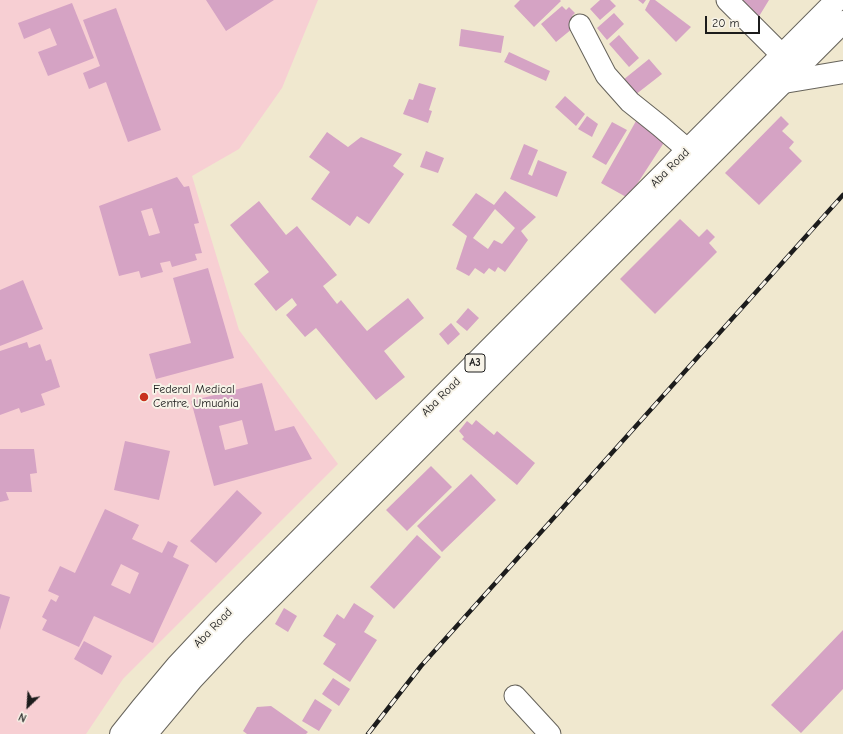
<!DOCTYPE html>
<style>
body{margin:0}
#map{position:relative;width:843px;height:734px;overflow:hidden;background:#f0e8cf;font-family:"Comic Neue",sans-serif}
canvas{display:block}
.north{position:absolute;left:8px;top:686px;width:40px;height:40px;-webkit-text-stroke:3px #f7f3e8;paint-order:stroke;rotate:205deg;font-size:11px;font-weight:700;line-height:16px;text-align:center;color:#1c1c1c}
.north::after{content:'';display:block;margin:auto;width:14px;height:18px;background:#1c1c1c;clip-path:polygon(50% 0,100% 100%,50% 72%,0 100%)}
.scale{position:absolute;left:705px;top:16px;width:55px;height:18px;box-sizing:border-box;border:2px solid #1c1c1c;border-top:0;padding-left:5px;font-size:12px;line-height:14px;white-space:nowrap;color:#1c1c1c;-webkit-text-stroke:3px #f7f3e8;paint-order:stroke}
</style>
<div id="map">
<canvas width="843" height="734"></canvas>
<div class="north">N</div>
<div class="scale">20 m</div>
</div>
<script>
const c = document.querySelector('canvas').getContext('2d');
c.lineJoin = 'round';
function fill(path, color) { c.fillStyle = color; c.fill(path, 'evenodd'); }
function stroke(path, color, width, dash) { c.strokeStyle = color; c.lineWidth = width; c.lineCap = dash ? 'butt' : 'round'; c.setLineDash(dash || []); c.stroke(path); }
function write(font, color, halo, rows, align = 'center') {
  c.font = font + ' "Comic Neue",sans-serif'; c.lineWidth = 4; c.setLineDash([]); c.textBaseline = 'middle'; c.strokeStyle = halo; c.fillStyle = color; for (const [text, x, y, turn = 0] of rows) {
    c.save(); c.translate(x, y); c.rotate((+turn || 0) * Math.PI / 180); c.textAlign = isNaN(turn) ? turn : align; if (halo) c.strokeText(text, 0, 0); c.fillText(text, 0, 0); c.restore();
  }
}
fill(new Path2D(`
 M0 0H318L282 88 239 149 192 176 239 330 338 464 123 679 86 734H0Z`), '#f7cfd3');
fill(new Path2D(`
 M206 0H274L226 31Z
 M520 0H560L561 1 534 27 514 6Z
 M600 0H610L616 6 600 20 590 9Z
 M638 0H646L643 4Z
 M650 0H655L691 27 676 42 645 10Z
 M741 0H769L758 18Z
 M72 3 94 58 48 76 38 52 57 45 50 28 24 39 18 23Z
 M562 6 566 10 569 7 575 13 572 16 578 24 556 42 541 24Z
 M116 8 161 130 128 142 106 82 89 89 83 73 100 66 83 20Z
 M614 13 624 24 607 40 597 28Z
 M461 29 504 36 501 53 459 46Z
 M619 35 639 58 629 67 609 44Z
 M509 52 550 71 546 81 504 62Z
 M649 59 662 74 635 95 623 80Z
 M419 83 436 88 429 110 432 111 428 123 403 114 409 99 413 100Z
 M565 96 585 114 576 126 555 107Z
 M587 116 598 124 592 137 578 129Z
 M781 116 789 124 782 131 794 142 789 148 802 161 759 205 725 173Z
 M636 121 665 141 628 198 601 183Z
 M612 122 627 130 606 165 592 157Z
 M327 132 348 147 361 137 402 154 393 166 404 174 369 224 357 216 350 226 311 199 330 172 309 157Z
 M524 144 538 150 528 174 532 176 538 160 567 172 557 197 510 179Z
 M426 151 444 158 438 173 420 167Z
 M177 177 184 187 189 186 199 223 194 224 202 253 195 254 197 260 172 267 170 261 160 263 163 272 141 278 139 271 119 276 99 206ZM152 208 160 233 149 236 141 211Z
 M505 191 536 217 521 231 528 240 505 272 498 267 495 272 489 268 484 274 475 268 469 276 456 269 467 236 452 225 476 193 494 205ZM495 209 515 228 502 244 494 240 488 249 473 238Z
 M259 201 286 235 297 226 337 275 323 286 337 304 341 300 367 331 408 298 424 318 384 351 405 377 376 400 316 328 305 337 286 315 297 305 292 298 276 311 254 284 269 272 230 225Z
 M680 219 699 237 707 229 715 237 709 243 717 252 655 314 620 279Z
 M208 268 234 358 156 379 149 354 191 343 173 278Z
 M23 280 43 329 0 346V290Z
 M468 308 479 318 467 331 456 322Z
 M451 323 460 334 448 345 439 334Z
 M27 342 29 348 40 344 46 361 51 359 60 387 41 394 45 405 21 413 19 408 0 415V351Z
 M262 383 275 431 294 426 312 459 214 486 191 401ZM242 420 248 444 225 450 219 426Z
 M476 420 494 435 497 431 535 463 517 485 462 439 464 437 459 431 467 421 472 425Z
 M125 441 170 451 159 500 114 490Z
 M0 449H34L37 473 30 474 32 492H6L9 500 0 502Z
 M431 466 452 487 407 531 386 510Z
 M471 474 496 500 442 552 417 526Z
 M237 490 262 513 216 563 190 541Z
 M105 509 139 525 132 539 162 553 168 541 178 546 173 557 189 565 153 643 94 616 79 647 42 630 47 620 42 617 51 599 56 602 59 596 48 591 60 566 75 573ZM121 564 139 573 130 594 111 585Z
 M417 535 441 557 394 609 370 587Z
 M0 594 10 597 0 630Z
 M354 603 374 616 364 632 377 640 350 682 323 664 336 644 323 636 337 614 344 619Z
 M284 608 297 616 288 632 275 624Z
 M843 630V689L801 733 771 705Z
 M84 641 112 656 102 675 74 659Z
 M333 678 350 689 339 706 322 694Z
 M315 699 332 710 319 731 302 721Z
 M271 706 308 732 306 734H247L243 731 257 707Z`), '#d5a3c4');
const minor = new Path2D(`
 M727 0 782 55
 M580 25 606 75 630 102 660 126 688 150
 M515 696 550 734`);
const tertiary = new Path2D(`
 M784 82 843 72`);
const primary = new Path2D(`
 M121 734 141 709 177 666 222 618 837 0
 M146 734 192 679 236 632 843 22`);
stroke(minor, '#66635b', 23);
stroke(tertiary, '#66635b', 24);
stroke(primary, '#66635b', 24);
stroke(minor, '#fff', 21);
stroke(tertiary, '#fff', 22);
stroke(primary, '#fff', 22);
const rail = new Path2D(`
 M368 734 421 666 843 195`);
stroke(rail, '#1c1c1c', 4.5);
stroke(rail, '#f7f3e8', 3, [9]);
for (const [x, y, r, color] of [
 [144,397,5,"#c8321e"]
]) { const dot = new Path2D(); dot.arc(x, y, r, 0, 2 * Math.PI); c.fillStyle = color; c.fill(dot); stroke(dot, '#f7f3e8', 1.5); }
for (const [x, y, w] of [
 [475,363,20]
]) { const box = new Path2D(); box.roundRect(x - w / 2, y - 9, w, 18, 3); c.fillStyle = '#f7f3e8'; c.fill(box); stroke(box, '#1c1c1c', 1); }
write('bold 11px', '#1c1c1c', null, [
 ["A3",475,363]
]);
write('12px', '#1c1c1c', '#f7f3e8', [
 ["Aba Road",670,168,-45],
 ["Aba Road",441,397,-45],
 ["Aba Road",213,628,-46]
]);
write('12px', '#1c1c1c', '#f7f3e8', [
 ["Federal Medical",153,390],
 ["Centre, Umuahia",153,404]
], 'left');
</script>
